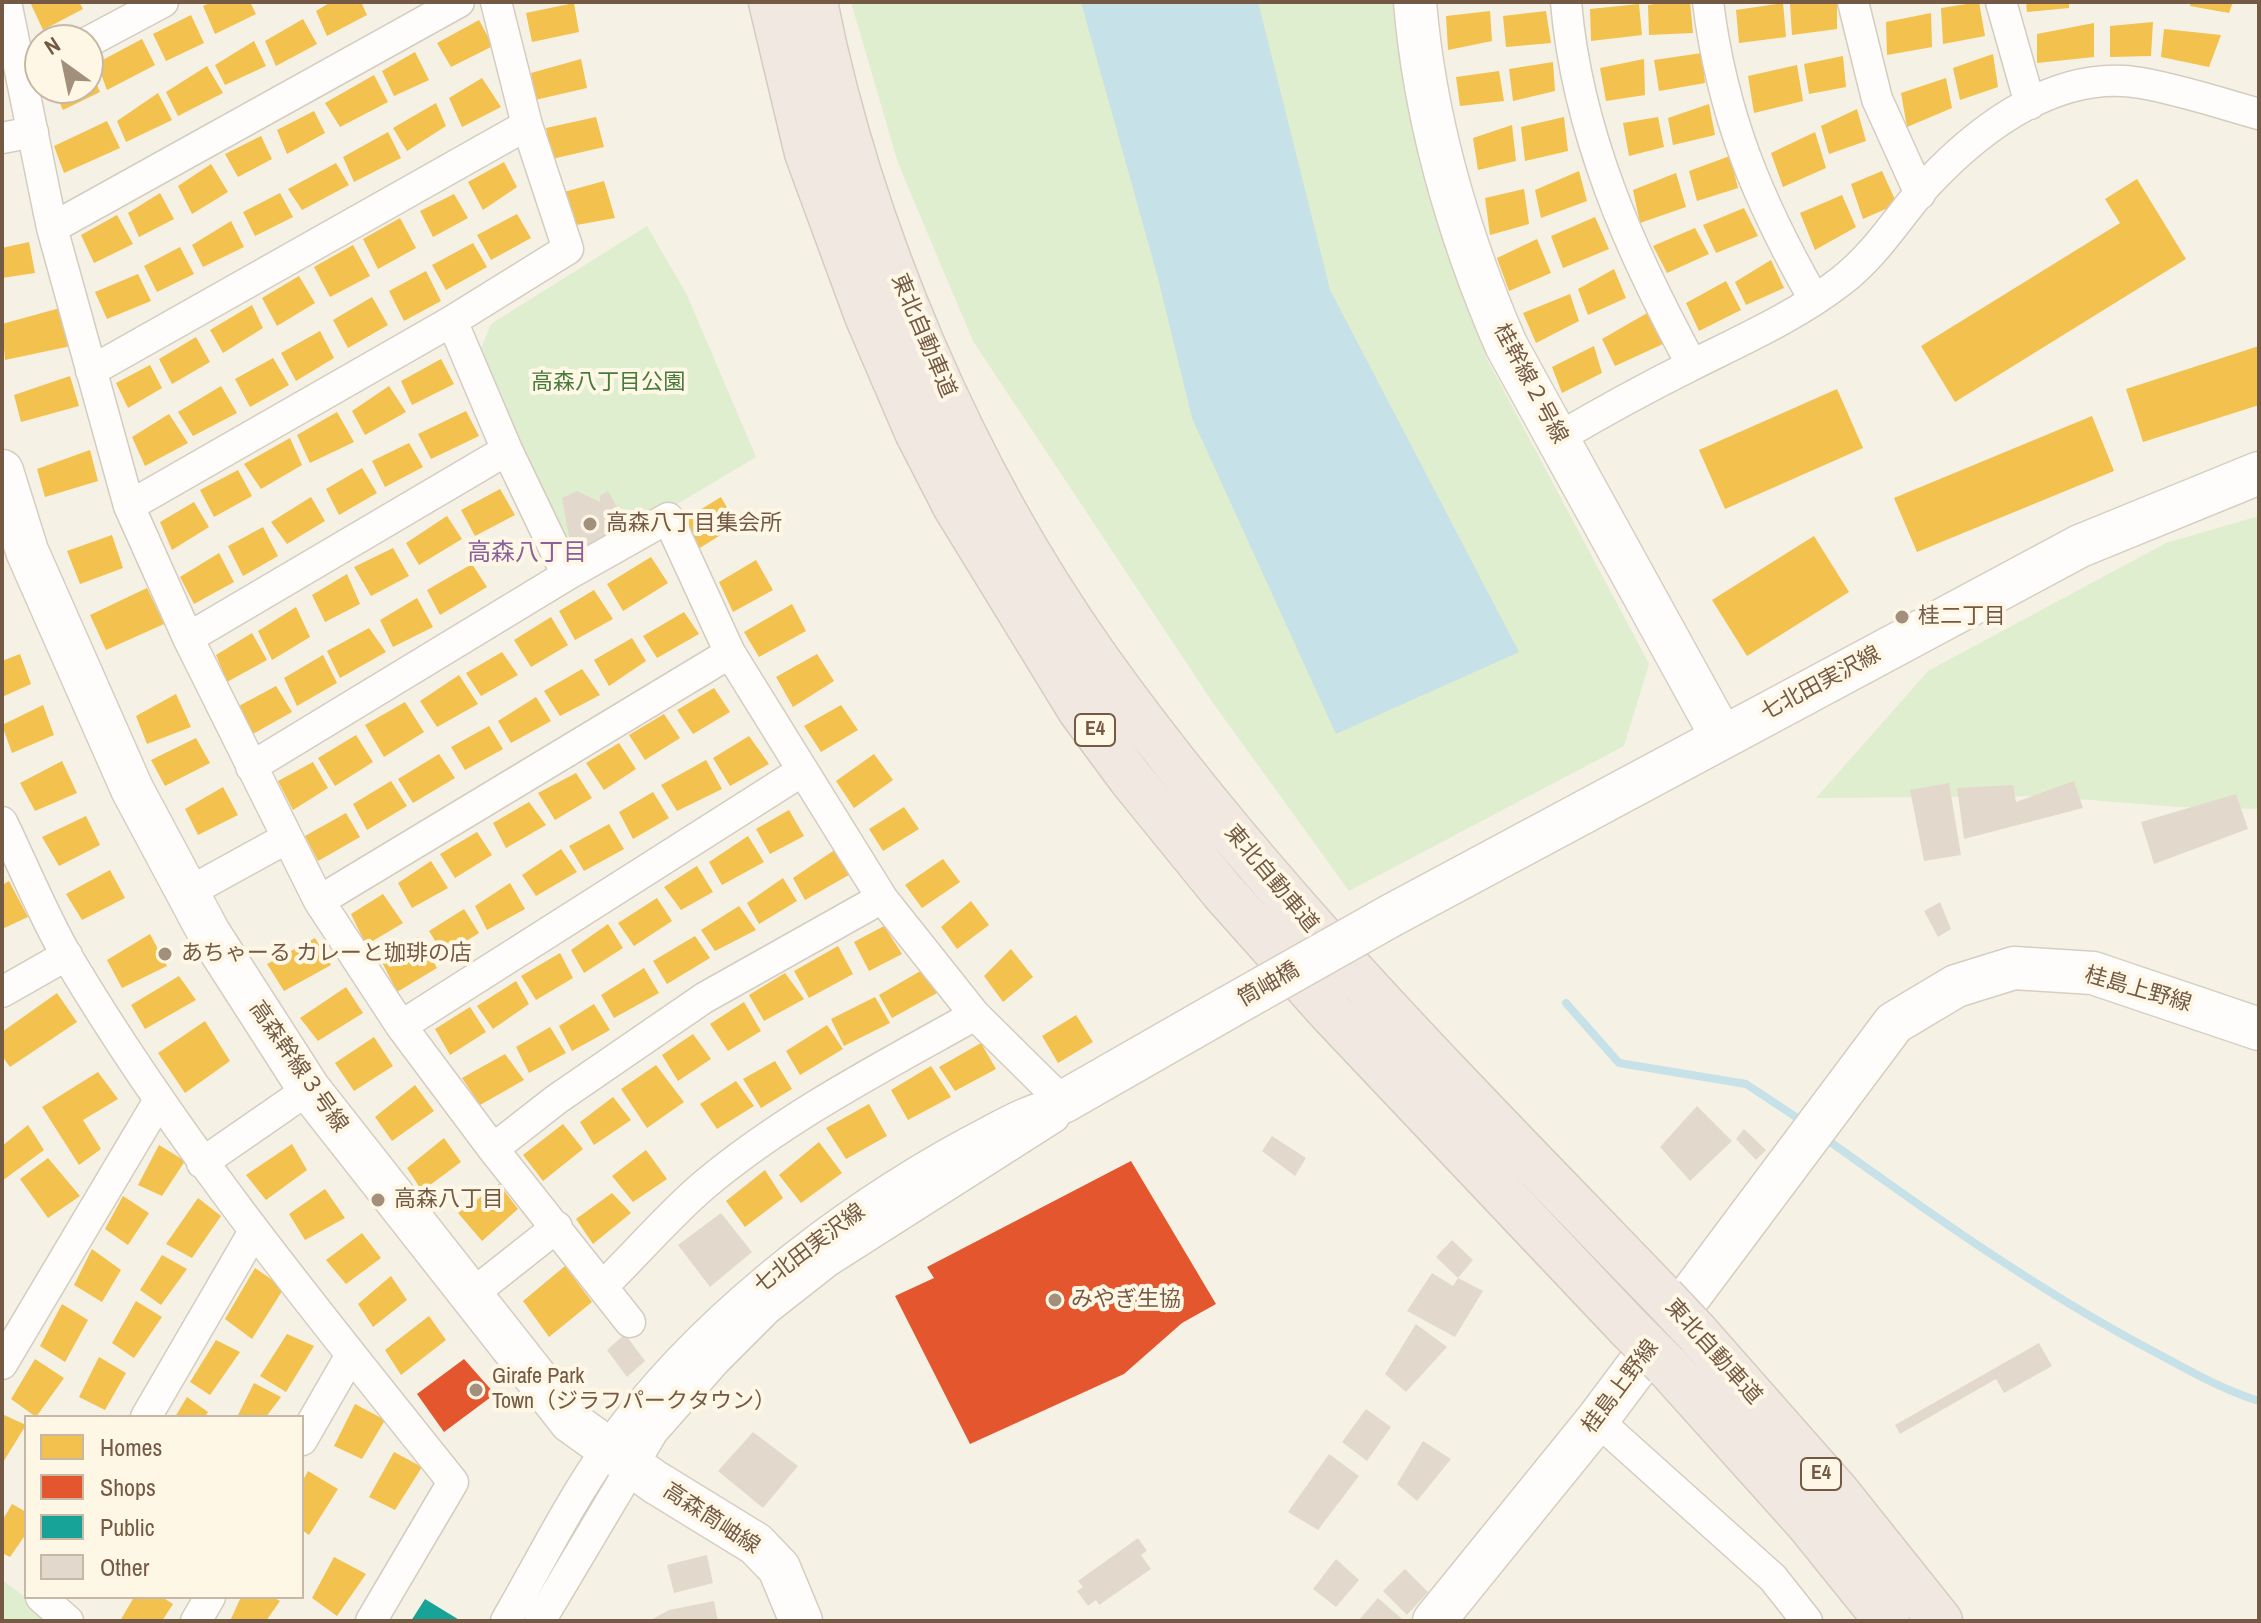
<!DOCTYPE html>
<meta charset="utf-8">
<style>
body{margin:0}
#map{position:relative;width:2261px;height:1623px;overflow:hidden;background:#f6f1e5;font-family:"Archivo Narrow",sans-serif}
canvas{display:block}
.frame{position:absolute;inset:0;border:4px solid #745a44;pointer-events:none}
.legend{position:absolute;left:24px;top:1415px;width:280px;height:184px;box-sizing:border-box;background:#fff7e5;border:2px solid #c7b8a5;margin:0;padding:10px 14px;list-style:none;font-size:24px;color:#745a44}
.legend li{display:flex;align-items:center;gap:16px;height:40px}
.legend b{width:40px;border:2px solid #c7b8a5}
.north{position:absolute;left:24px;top:24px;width:80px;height:80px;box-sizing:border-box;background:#fff7e5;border:2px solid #c7b8a5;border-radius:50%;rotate:327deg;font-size:22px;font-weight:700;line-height:32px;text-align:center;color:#745a44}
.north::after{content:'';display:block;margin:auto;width:28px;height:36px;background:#a28f7c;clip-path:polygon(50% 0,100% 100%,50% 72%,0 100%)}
</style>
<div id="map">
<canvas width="2261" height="1623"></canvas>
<div class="frame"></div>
<ul class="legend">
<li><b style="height:22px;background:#f2c14e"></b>Homes</li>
<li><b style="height:22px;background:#e4572e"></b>Shops</li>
<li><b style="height:22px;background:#17a398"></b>Public</li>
<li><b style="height:22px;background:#e2d9cc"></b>Other</li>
</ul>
<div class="north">N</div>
</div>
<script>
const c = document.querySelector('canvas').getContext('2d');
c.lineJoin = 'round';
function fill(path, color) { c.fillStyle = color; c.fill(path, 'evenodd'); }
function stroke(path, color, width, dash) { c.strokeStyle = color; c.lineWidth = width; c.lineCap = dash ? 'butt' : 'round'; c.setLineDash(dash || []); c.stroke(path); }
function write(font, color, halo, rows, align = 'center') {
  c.font = font + ' "Archivo Narrow","Noto Sans JP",sans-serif'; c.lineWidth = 8; c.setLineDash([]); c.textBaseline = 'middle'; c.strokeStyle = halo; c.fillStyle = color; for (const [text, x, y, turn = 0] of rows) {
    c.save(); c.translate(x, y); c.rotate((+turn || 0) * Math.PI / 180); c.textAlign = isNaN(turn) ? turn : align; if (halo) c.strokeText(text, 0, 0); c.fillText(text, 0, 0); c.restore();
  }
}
fill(new Path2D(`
 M851 2H1401L1428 196 1486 357 1649 664 1624 746 1349 891 1213 703 973 341 898 163Z
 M647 226 687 295 756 457 577 564 564 550 479 353 491 324Z
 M2259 516V809L2179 807 2040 796 1816 798 1928 671 2166 543Z
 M2 1580 58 1621H2Z`), '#deeece');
fill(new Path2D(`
 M1081 2H1258L1330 290 1519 652 1336 734 1192 418 1158 278Z`), '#c6e1e7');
fill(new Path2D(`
 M30 2H79L83 9 43 30Z
 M212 2H250L256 14 215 34 203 6Z
 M331 2H361L367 15 327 36 316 11Z
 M1667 2H1690L1693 33 1649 35 1648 5Z
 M1805 2H1837V29L1792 35 1790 4Z
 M1979 2 1985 36 1943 44 1941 8Z
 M2026 2H2069V8L2027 12Z
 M2191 2H2233L2229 13 2190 6Z
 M574 3 579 32 532 42 526 13Z
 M1783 3 1786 37 1739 43 1736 10Z
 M1639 4 1642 35 1591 41 1590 9Z
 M1490 11 1492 41 1448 50 1446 16Z
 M1546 11 1551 43 1506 47 1503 16Z
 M1931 13 1932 47 1887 55 1886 22Z
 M191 15 204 43 166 61 153 34Z
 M303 19 317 44 276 66 265 41Z
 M479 20 493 46 451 67 437 43Z
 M2153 22 2151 56 2110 57V26Z
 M2094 23V57L2037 63V34Z
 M2164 29 2221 35 2209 67 2161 57Z
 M142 39 155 65 107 90 97 63Z
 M254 41 266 66 225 85 215 65Z
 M415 52 429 80 394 96 382 71Z
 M1702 53 1705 83 1659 91 1654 60Z
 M1993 54 1998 87 1960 100 1953 68Z
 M1843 56 1846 87 1809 94 1804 64Z
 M581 59 587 88 535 100 531 73Z
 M1644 59 1645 95 1606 101 1600 68Z
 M1553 62 1555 91 1513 101 1509 69Z
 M88 65 100 92 63 110 53 88H88Z
 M1797 65 1803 101 1754 113 1748 76Z
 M207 66 223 93 178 116 166 92Z
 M1499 71 1504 101 1460 106 1456 77Z
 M374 75 388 102 340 127 325 103Z
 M482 78 501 107 462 127 449 98Z
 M1946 78 1952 108 1907 127 1901 93Z
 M158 93 172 120 126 142 117 121Z
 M436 103 446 126 407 151 393 128Z
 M1709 104 1715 135 1673 145 1668 118Z
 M1857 109 1866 141 1829 154 1821 126Z
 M314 111 325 133 287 154 277 130Z
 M596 117 604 147 552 159 546 128Z
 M1564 117 1568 151 1525 161 1521 127Z
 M1658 117 1664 147 1629 156 1623 123Z
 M107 121 120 148 64 173 54 146Z
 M1512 125 1516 161 1478 170 1473 138Z
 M388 132 401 158 354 182 343 157Z
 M1815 132 1826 168 1783 187 1771 153Z
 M261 136 272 159 238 177 225 154Z
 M1730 156 1738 188 1697 201 1689 171Z
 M504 162 517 187 483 210 468 182Z
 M336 163 349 185 302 210 288 189Z
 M211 164 228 192 192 214 178 186Z
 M1579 171 1587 201 1541 218 1535 190Z
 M1882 171 1897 204 1863 219 1851 184Z
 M1676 173 1686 207 1640 223 1633 190Z
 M2137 179 2186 259 1955 402 1921 346 2120 223 2105 199Z
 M604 181 615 218 571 226 564 192Z
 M1524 189 1529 224 1490 235 1485 198Z
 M160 193 174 219 139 237 128 213Z
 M280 193 293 217 255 236 243 212Z
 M454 194 468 218 433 237 420 211Z
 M1842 195 1856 227 1815 250 1800 213Z
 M1744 208 1758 236 1716 253 1703 225Z
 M517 214 531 238 491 260 477 235Z
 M117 215 133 244 94 263 81 235Z
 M1595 217 1609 249 1563 268 1551 236Z
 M400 218 416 248 378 269 363 239Z
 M231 221 244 247 203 267 192 245Z
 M1695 228 1709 254 1667 273 1653 246Z
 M1537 239 1551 273 1509 291 1497 258Z
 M29 242 35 273 2 278V248Z
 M473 243 487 267 446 290 432 265Z
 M353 245 370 276 330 297 314 267Z
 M180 247 194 274 157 292 144 266Z
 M1771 260 1784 288 1746 305 1735 282Z
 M1614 269 1626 298 1588 315 1578 289Z
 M426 271 441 301 404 321 389 291Z
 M138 274 151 301 107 319 95 292Z
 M299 276 315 303 277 326 262 298Z
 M1726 281 1741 310 1699 331 1686 303Z
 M1570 294 1579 321 1536 343 1523 313Z
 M372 297 388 325 348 348 333 320Z
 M252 305 263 328 223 353 210 330Z
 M60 308 71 346 5 360 2 324Z
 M1649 312 1663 344 1615 366 1602 339Z
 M320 331 334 358 296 381 281 353Z
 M196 337 210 362 172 384 159 359Z
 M1594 346 1602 373 1562 393 1552 367Z
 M2259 346V405L2143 442 2126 389Z
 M273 358 289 385 250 407 235 379Z
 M441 359 454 384 412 405 401 381Z
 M150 365 162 388 128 408 116 383Z
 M70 376 79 406 21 422 14 395Z
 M221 386 237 413 193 436 178 412Z
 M389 386 406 412 365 435 352 411Z
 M1837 389 1863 448 1725 509 1699 450Z
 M466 411 479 436 431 459 418 434Z
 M337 412 354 442 310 463 297 435Z
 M169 414 188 443 145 466 132 437Z
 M2092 416 2114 471 1917 552 1894 498Z
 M290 438 302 465 261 489 244 464Z
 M409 443 423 467 385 487 372 461Z
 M90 450 98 481 45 497 37 469Z
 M362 468 377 493 339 515 326 489Z
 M238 470 252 496 214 517 200 490Z
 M500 489 515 515 475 536 461 510Z
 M311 497 325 521 287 544 271 522Z
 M721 497 737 525 698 549 682 521Z
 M194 502 209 527 172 550 160 522Z
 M447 516 462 539 419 565 406 543Z
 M263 527 278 556 243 576 228 546Z
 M112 535 123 568 80 584 67 551Z
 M1814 536 1849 592 1747 656 1712 600Z
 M393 548 409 576 371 596 354 567Z
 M219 553 234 582 194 604 180 577Z
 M651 557 668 583 623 611 607 584Z
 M756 560 773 590 733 612 719 582Z
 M472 564 487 587 440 615 427 590Z
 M347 574 360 604 325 622 312 595Z
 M147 588 164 624 106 650 90 615Z
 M594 590 613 619 575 640 559 611Z
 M417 598 433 627 393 647 380 620Z
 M792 604 806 631 759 657 744 632Z
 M296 607 310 637 272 660 258 631Z
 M684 612 699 634 657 658 643 636Z
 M551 617 568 645 531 667 514 640Z
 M369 628 386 652 340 678 327 651Z
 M252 633 267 660 227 682 216 655Z
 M632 638 646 661 609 686 594 660Z
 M502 652 518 675 481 696 466 673Z
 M20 654 31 684 2 697V661Z
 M817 654 834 681 793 707 776 677Z
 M323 655 337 683 297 706 284 678Z
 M582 669 600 695 560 716 544 691Z
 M459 675 478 704 437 727 420 701Z
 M276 686 292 712 251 735 237 707Z
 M714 688 730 712 693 734 677 710Z
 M176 694 191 727 147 744 136 716Z
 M536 697 551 721 511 743 498 721Z
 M405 702 424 732 384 757 365 725Z
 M43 705 54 735 12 753 2 725Z
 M841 705 858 730 821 752 804 726Z
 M664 714 680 738 645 760 629 735Z
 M489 726 503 749 465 770 451 747Z
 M356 735 373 762 335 786 318 758Z
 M749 736 769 764 730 786 713 758Z
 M196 738 210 763 165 786 151 760Z
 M619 743 636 769 604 790 586 763Z
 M439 754 455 778 413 803 398 779Z
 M874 754 893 780 854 808 836 781Z
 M706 760 722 789 677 811 661 785Z
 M62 761 77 793 35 811 20 783Z
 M313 762 328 788 293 810 278 781Z
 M576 773 592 798 555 820 538 793Z
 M391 781 407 806 367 830 353 804Z
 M223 787 238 815 198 835 185 809Z
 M653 792 669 818 633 839 619 812Z
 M529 802 546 825 506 848 493 823Z
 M904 807 919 829 883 851 869 829Z
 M789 810 804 836 770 854 756 829Z
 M346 813 360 837 318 861 305 836Z
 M86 816 100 845 59 866 42 837Z
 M609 824 624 849 584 871 569 846Z
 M477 832 492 855 455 878 440 854Z
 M748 836 764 862 722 885 709 862Z
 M561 849 577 872 536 896 522 875Z
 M836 849 854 872 805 900 793 878Z
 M943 859 960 882 922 908 905 885Z
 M431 861 448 888 412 908 398 883Z
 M697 866 713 892 681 910 664 887Z
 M110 870 125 898 82 920 66 894Z
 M783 878 797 901 759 924 747 903Z
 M9 881 28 917 2 929V885Z
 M510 883 525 909 487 930 475 906Z
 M383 894 403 923 366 945 351 914Z
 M657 898 672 921 634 946 618 923Z
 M971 901 989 925 957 949 941 927Z
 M739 906 756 930 715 951 701 930Z
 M464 909 479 933 444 955 429 931Z
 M608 924 623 948 584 973 571 950Z
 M884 926 902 954 869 971 854 942Z
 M150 934 167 966 122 988 107 960Z
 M695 936 710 958 667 984 653 961Z
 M418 937 437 968 397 992 381 960Z
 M315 938 331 965 284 991 267 964Z
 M838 946 853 974 809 998 794 971Z
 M1011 949 1033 977 1003 1002 984 976Z
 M560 953 573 978 536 1000 521 976Z
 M644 968 659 993 614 1018 601 995Z
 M924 969 939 992 892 1018 879 995Z
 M785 973 804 999 764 1021 749 995Z
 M179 976 196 1000 145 1029 131 1005Z
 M516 981 529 1004 493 1029 477 1006Z
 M346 987 363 1013 318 1041 300 1018Z
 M57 993 77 1022 10 1067 2 1056V1032Z
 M875 997 890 1023 844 1046 831 1019Z
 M744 1002 761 1031 728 1051 710 1024Z
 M594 1004 610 1030 572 1051 559 1026Z
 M470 1007 486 1032 450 1055 435 1029Z
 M1076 1015 1093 1042 1058 1063 1042 1036Z
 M205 1021 230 1061 185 1093 158 1053Z
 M827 1025 843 1049 800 1075 786 1051Z
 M550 1027 566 1053 529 1073 516 1047Z
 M693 1034 711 1059 678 1081 662 1055Z
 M374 1037 393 1066 354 1091 335 1063Z
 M981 1043 996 1069 955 1091 939 1067Z
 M505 1054 524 1080 480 1105 462 1078Z
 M775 1061 792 1089 761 1108 743 1079Z
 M656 1065 684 1102 647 1128 621 1089Z
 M931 1066 951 1097 908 1120 891 1090Z
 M98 1072 118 1099 83 1120 101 1149 79 1165 42 1107Z
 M736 1081 754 1106 717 1129 700 1104Z
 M415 1085 434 1111 392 1141 375 1117Z
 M613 1097 631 1120 594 1145 580 1122Z
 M869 1104 887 1136 846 1159 826 1128Z
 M563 1124 583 1149 543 1181 523 1155Z
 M28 1125 44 1150 2 1181V1146Z
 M444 1138 461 1162 422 1191 407 1168Z
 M819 1142 842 1173 801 1203 779 1175Z
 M292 1144 307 1170 266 1200 246 1175Z
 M159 1145 185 1161 162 1196 138 1185Z
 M646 1150 667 1179 633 1202 612 1176Z
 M48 1158 80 1196 48 1218 20 1179Z
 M765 1170 783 1198 745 1227 726 1201Z
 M499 1184 518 1209 482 1241 458 1213Z
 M325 1189 345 1218 305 1240 289 1214Z
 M612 1193 631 1213 593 1244 576 1219Z
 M123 1196 149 1213 128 1245 105 1229Z
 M198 1198 221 1216 192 1258 166 1244Z
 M362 1233 381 1258 346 1284 326 1260Z
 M92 1249 121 1270 102 1302 74 1285Z
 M162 1255 187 1269 161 1305 140 1290Z
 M565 1266 592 1302 549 1337 523 1301Z
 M255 1268 284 1288 252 1339 225 1319Z
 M391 1276 407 1300 373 1327 358 1304Z
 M136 1301 162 1317 134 1358 112 1343Z
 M62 1304 88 1320 65 1362 40 1346Z
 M429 1316 446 1340 401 1375 385 1350Z
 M287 1334 314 1346 286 1392 260 1376Z
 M216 1340 240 1352 210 1395 190 1382Z
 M99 1357 126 1373 105 1410 79 1397Z
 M35 1359 64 1378 36 1417 11 1399Z
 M254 1383 281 1397 266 1417H237Z
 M187 1397 208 1412 205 1417H175Z
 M355 1404 385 1420 362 1459 334 1446Z
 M2 1414 26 1425 2 1464Z
 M394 1452 422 1467 395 1510 369 1497Z
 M308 1471 338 1489 309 1535 302 1530V1482Z
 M12 1504 26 1512V1534L10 1557 2 1553V1521Z
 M334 1557 366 1574 337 1616 312 1598Z
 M134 1597H162L173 1604 162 1621H120Z
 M241 1597H273L280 1601 266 1621H230Z`), '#f2c14e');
fill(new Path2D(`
 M1131 1161 1216 1304 1182 1323 1124 1374 970 1444 895 1296 934 1278 927 1267Z
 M464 1359 495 1394 444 1432 417 1394Z`), '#e4572e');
fill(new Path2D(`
 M425 1599 461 1621H411Z`), '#17a398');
stroke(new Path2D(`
 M1566 1003 1619 1063 1746 1084 1805 1123
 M1822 1136C1928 1212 2034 1288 2149 1349 2185 1368 2220 1389 2259 1401`), '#c6e1e7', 8);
fill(new Path2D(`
 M577 491 600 502V496L608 491 623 518 605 529 607 537 581 553 571 548 562 498Z
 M2074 781 2083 808 1964 839 1957 788 2013 785 2016 802Z
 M1949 783 1961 855 1924 861 1910 790Z
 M2236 794 2248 829 2154 864 2141 822Z
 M1940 902 1951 929 1938 937 1924 911Z
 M1697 1106 1732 1141 1690 1181 1660 1147Z
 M1744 1129 1766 1150 1756 1160 1736 1139Z
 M1272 1136 1306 1158 1295 1176 1262 1151Z
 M721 1213 752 1252 710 1287 678 1245Z
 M1452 1240 1473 1260 1458 1278 1436 1257Z
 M1432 1273 1453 1286 1458 1278 1483 1291 1455 1337 1407 1311Z
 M1416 1324 1447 1347 1406 1392 1385 1374Z
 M625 1334 645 1361 627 1377 607 1350Z
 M2039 1343 2052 1366 2004 1393 1996 1379 1900 1434 1895 1425Z
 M1366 1409 1391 1427 1367 1461 1342 1442Z
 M753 1432 798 1466 763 1508 718 1471Z
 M1423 1441 1451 1459 1417 1501 1397 1484Z
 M1329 1454 1359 1476 1318 1530 1288 1512Z
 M1138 1538 1147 1551 1141 1555 1151 1569 1099 1605 1096 1600 1088 1606 1077 1591 1083 1587 1078 1581Z
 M707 1555 713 1583 674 1593 667 1565Z
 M1336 1559 1359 1580 1336 1607 1313 1589Z
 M1405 1569 1428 1592 1407 1615 1383 1591Z
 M1378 1598 1402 1619 1358 1621Z
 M714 1601 718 1621H649L669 1610Z`), '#e2d9cc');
const street = new Path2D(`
 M6 2 52 228 129 506 188 638 319 901 401 1026 493 1149 630 1322
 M496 2 527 125 568 249 452 321 507 450 567 575 668 518 730 653 882 898 975 1015 1063 1102
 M1566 2C1577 132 1630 251 1692 365
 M1708 2C1722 115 1758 201 1814 299
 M1853 2 1877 99 1920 194
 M2001 2 2030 104
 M88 42 163 2
 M2 138 33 132
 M52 228 459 2
 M91 371 527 125
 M1558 438C1602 412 1646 388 1692 365 1742 340 1796 316 1840 282 1877 254 1899 215 1929 182 1982 126 2058 69 2141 83 2181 90 2220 103 2259 114
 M129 506 452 321
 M188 638 507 450
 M251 767 567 575
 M2 822C24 867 43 915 68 958 180 1146 317 1312 453 1482L371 1621
 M187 893 287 838
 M319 901 730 653
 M2 992 67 955
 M401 1026 802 771
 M493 1149 557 1099 704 998 882 898
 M202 1163 309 1089
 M604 1285C637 1253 668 1216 703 1186 785 1117 882 1067 975 1015
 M471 1295 557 1227
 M2 1364 158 1102
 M146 1417 253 1233
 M1597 1420 1773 1578 1807 1621
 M302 1440 351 1355
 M41 1597 68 1621
 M196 1621 210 1597
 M506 1621C539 1564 569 1503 607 1449 693 1325 838 1213 969 1142 1000 1126 1028 1108 1063 1102
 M540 1621 653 1431 715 1361 767 1309 828 1261 1054 1117`);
const secondary = new Path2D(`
 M1415 2C1425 122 1458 234 1506 345L1722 737
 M2 471 27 551 132 789 209 933 309 1089 571 1422 655 1482 756 1544 779 1568 801 1621
 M1392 915 2080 546 2259 473
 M1063 1102 1229 1007
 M1434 1621 1597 1420 1894 1023 1956 986 2014 968 2093 973 2259 1029`);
const highway = new Path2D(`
 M771 2 807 153 867 316 917 432 955 506 1080 710 1131 779 1223 892 1331 1013 1630 1329
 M815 2C860 229 963 470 1097 659 1263 892 1466 1092 1663 1297
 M1696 1332 1837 1492 1940 1621
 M1666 1365 1807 1522 1887 1621`);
stroke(street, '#d5ccc0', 33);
stroke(secondary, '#d7cdc1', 45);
stroke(highway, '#d5ccc2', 47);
stroke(street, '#fefdfb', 30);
stroke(secondary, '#fefdfb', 42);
stroke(highway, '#f1e8e1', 44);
const secondaryBridge = new Path2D(`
 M1229 1007 1392 915`);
const highwayBridge = new Path2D(`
 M1663 1297 1696 1332
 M1630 1329 1666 1365`);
stroke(secondaryBridge, '#d7cdc1', 45, []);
stroke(highwayBridge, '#d5ccc2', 47, []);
stroke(secondaryBridge, '#fefdfb', 42);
stroke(highwayBridge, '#f1e8e1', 44);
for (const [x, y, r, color] of [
 [590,524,8,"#a28f7c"],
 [1902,617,8,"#a28f7c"],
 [165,954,8,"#a28f7c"],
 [378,1200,8,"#a28f7c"],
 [1055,1300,8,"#a28f7c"],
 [476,1390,8,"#a28f7c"]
]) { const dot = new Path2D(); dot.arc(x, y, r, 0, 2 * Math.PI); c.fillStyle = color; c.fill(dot); stroke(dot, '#fff7e5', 3); }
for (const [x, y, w] of [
 [1095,730,40],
 [1821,1474,40]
]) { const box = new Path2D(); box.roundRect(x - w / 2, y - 16, w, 32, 6); c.fillStyle = '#fff7e5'; c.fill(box); stroke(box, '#745a44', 2); }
write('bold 20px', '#745a44', null, [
 ["E4",1095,730],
 ["E4",1821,1474]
]);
write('22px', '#745a44', '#fff7e5', [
 ["東北自動車道",923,336,67],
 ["桂幹線２号線",1530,384,62],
 ["七北田実沢線",1821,684,-28],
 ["東北自動車道",1271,879,50],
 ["筒岫橋",1269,985,-30],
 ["桂島上野線",2138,990,16],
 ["高森幹線３号線",298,1067,55],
 ["七北田実沢線",810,1249,-37],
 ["東北自動車道",1713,1352,48],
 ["桂島上野線",1621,1387,-53],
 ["高森筒岫線",711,1519,33]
]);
write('22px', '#487b3b', '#fff7e5', [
 ["高森八丁目公園",608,383]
]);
write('22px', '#745a44', '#fff7e5', [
 ["高森八丁目集会所",606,524],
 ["桂二丁目",1918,617],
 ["あちゃーる カレーと珈琲の店",181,954],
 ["高森八丁目",394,1200],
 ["みやぎ生協",1071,1300],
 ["Girafe Park",492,1377],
 ["Town（ジラフパークタウン）",492,1402]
], 'left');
write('24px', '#8b5f99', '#fff7e5', [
 ["高森八丁目",527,554]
]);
</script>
